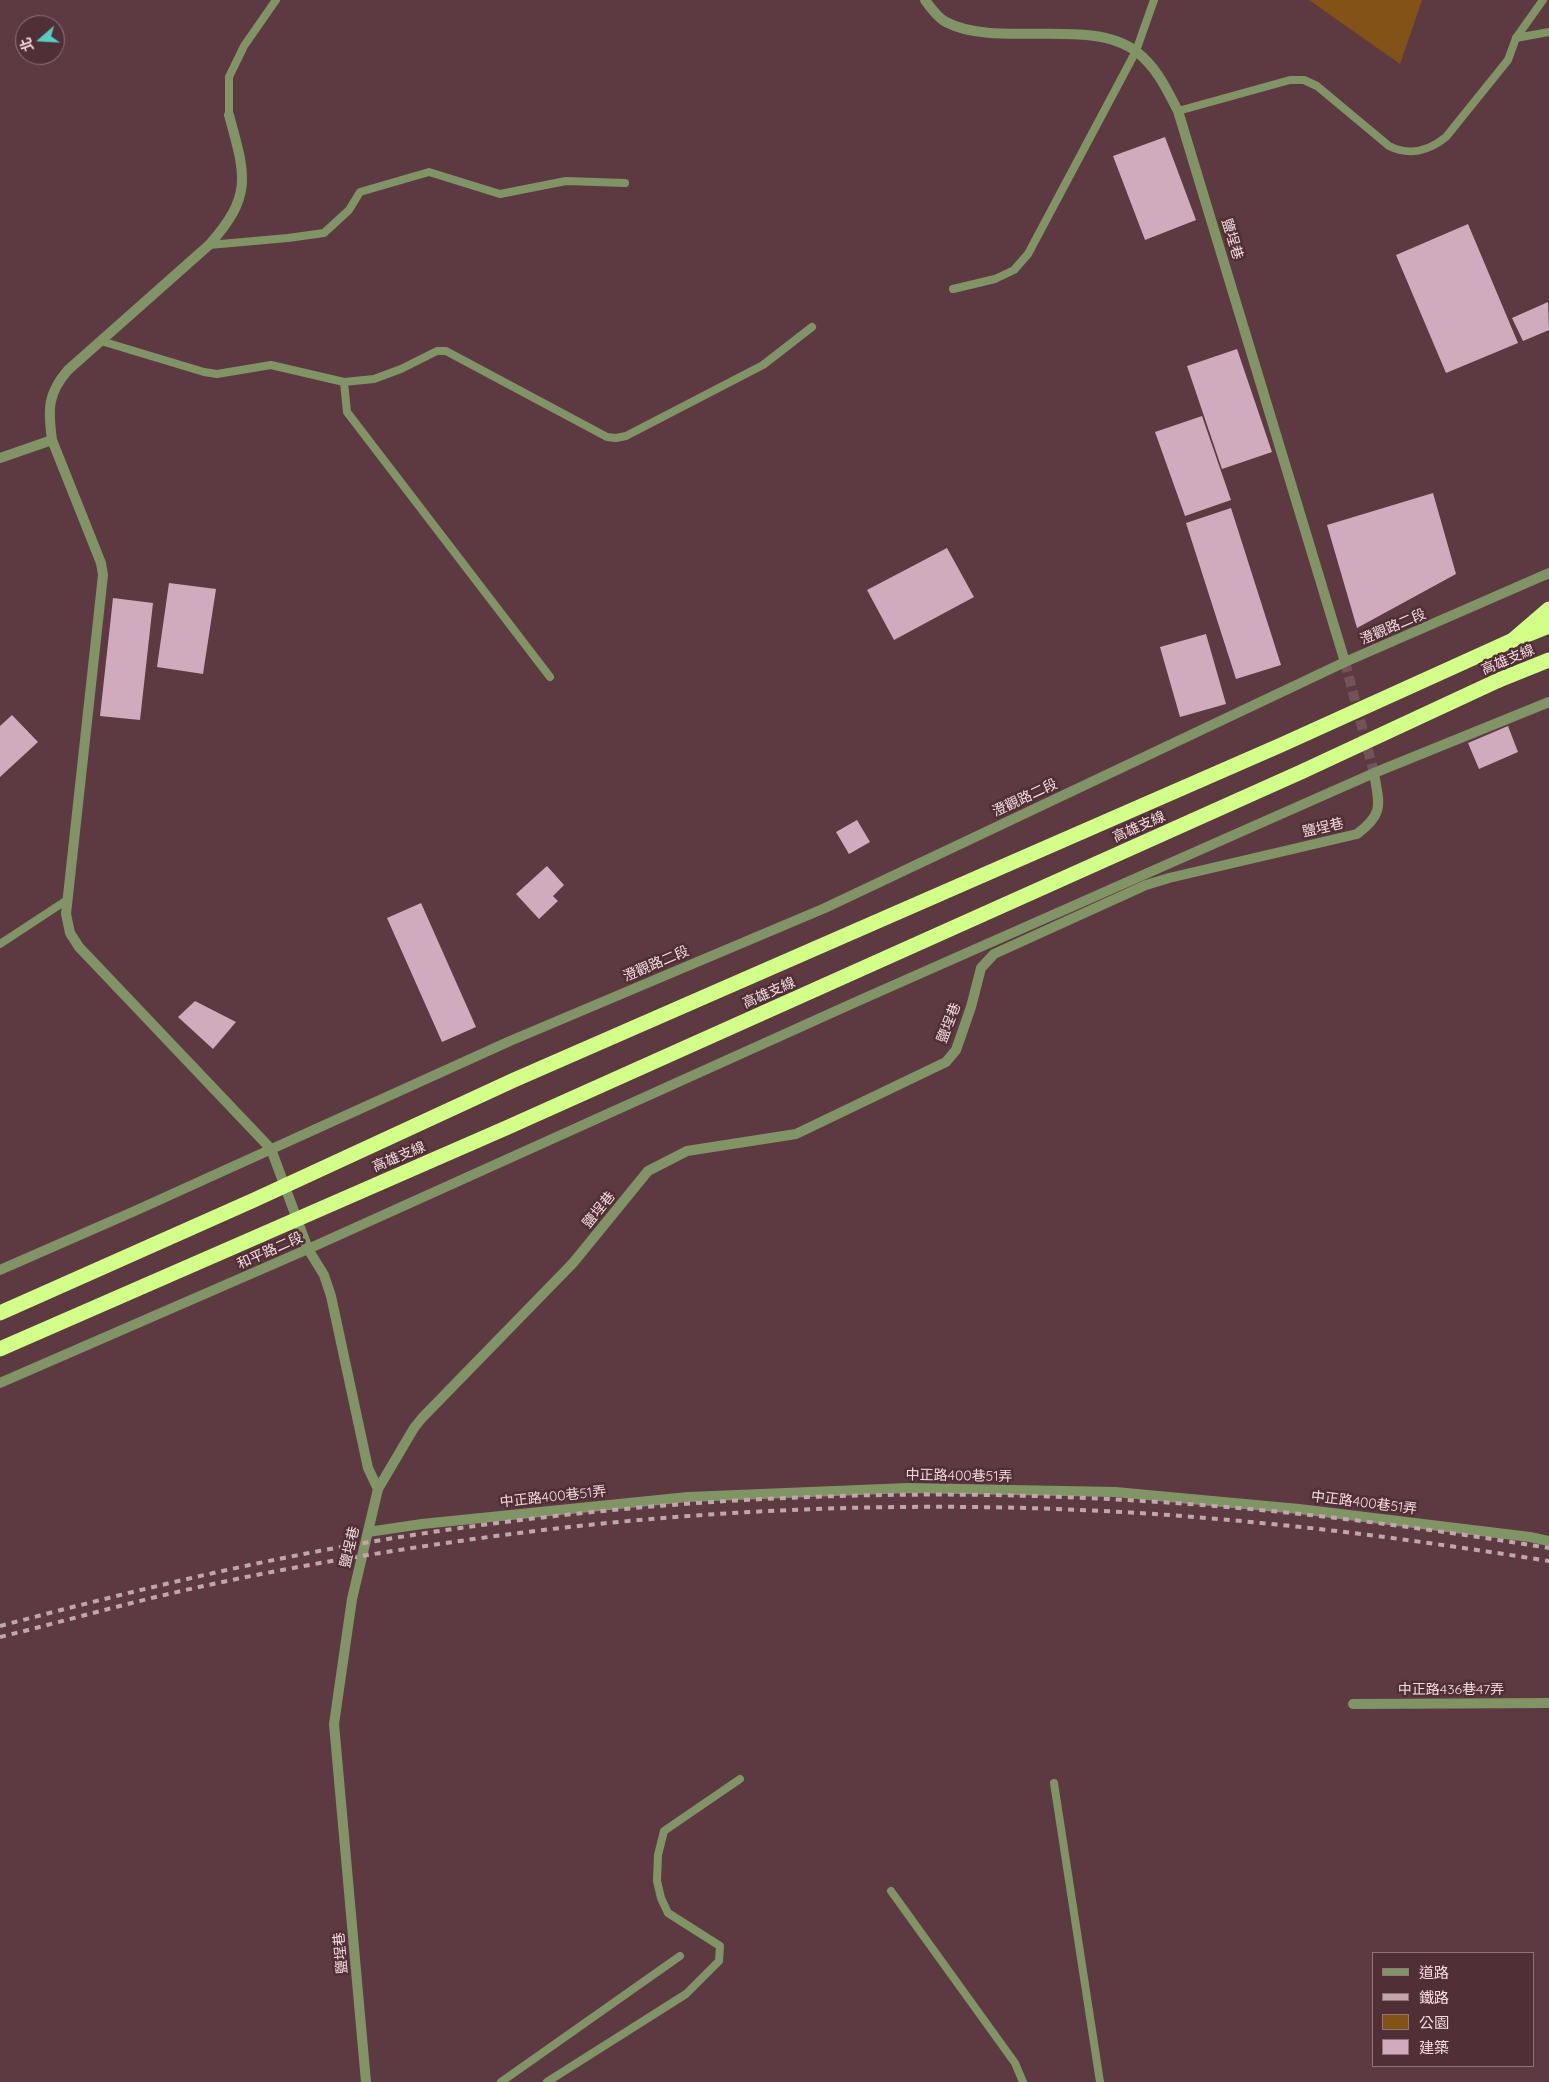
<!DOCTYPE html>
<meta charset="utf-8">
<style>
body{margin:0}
#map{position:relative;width:1549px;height:2082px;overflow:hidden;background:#5d3a41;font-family:Quicksand,"Noto Sans TC",sans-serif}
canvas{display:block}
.legend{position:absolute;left:1372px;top:1952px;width:162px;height:115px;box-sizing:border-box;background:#512f36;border:1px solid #91747a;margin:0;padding:6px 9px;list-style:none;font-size:15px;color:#f2dbdf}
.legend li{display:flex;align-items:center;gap:10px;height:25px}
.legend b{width:25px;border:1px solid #91747a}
.north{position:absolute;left:15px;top:15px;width:50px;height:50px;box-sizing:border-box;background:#512f36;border:1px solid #91747a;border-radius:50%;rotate:251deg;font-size:14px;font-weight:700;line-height:20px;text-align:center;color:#f2dbdf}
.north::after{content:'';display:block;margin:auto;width:18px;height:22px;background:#56cec2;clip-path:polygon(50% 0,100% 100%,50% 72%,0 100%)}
</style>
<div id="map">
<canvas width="1549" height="2082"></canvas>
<ul class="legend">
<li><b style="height:6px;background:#819466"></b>道路</li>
<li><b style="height:6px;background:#c1a6ab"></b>鐵路</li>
<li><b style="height:14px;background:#825217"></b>公園</li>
<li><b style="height:14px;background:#d0aabd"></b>建築</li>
</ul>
<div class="north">北</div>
</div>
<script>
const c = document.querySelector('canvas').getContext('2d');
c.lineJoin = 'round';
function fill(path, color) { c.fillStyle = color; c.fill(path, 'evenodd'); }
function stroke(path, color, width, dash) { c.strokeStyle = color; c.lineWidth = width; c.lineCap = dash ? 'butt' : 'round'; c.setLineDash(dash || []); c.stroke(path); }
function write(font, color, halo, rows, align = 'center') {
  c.font = font + ' Quicksand,"Noto Sans TC",sans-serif'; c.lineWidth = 5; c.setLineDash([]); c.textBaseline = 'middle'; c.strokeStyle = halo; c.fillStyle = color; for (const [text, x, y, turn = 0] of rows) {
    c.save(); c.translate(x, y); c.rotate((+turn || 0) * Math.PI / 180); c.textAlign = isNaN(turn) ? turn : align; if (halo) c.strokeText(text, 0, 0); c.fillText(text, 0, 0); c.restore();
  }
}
fill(new Path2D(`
 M1309 0H1422L1400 64Z`), '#825217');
fill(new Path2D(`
 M1165 137 1196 220 1145 240 1113 156Z
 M1468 224 1518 343 1446 373 1396 255Z
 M1548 302 1549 330 1523 341 1512 318Z
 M1237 349 1272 452 1222 469 1187 366Z
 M1202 416 1231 500 1185 516 1155 432Z
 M1433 493 1456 574 1357 628 1327 525Z
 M1231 508 1281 665 1236 679 1186 523Z
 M947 548 974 597 894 640 867 590Z
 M169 583 216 589 203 674 157 667Z
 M113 598 153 603 140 720 100 716Z
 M1206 634 1226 704 1180 717 1160 647Z
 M12 715 38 742 0 777V726Z
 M1508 726 1518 752 1479 769 1468 743Z
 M857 820 870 842 849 854 836 832Z
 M547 866 564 885 553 896 558 901 539 919 516 894Z
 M421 903 476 1027 442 1042 387 918Z
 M195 1001 236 1022 213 1049 178 1017Z`), '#d0aabd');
stroke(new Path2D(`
 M1345 662 1374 773`), '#735259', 10, [10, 5]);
stroke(new Path2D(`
 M1516 38 1549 32
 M1178 111 1290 80H1304L1317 86 1389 146C1409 156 1429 151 1446 137L1508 60 1516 38 1543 0
 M229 115V77L244 46 276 0
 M209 245 288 238 324 233 349 210 360 192 429 172 500 194 566 181 625 183
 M953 289 995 279 1014 270 1028 254 1136 51 1154 0
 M101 341 204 372 217 374 271 365 344 382 374 379 401 369 437 351H446L607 437 616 438 626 436 763 365 812 327
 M344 382 347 412 550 677
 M0 944 67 900
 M1054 1783 1100 2082
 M891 1891 1015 2063 1023 2082
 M501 2082 680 1956
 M547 2082 686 1994 719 1961 720 1946 668 1913 661 1898 657 1881 658 1855 664 1831 740 1779`), '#819466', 8);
stroke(new Path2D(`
 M229 115C245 174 254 195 209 245L68 370C47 394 48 410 52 440L101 563 103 575 66 914 70 933 79 947 271 1149 308 1249 324 1275 331 1296 368 1468 378 1489
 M0 458 52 440
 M368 1532 422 1524 688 1497 908 1488 1115 1492 1299 1509 1530 1537 1549 1541
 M1353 1704 1549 1703`), '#819466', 10);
stroke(new Path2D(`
 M925 0C930 7 938 18 946 22 997 49 1091 16 1137 52 1157 68 1166 88 1178 111L1345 662
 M0 1270 137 1210 510 1041 825 908 1345 662 1549 573
 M0 1383 308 1249 858 1001 1374 773 1549 702
 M366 2082 334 1724 352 1599 378 1489 414 1428 422 1418 573 1263 648 1171 687 1151 796 1134 946 1062 956 1050 971 1007 981 968 994 954 1146 885 1169 878 1357 834C1385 813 1379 804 1374 773`), '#819466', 10);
stroke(new Path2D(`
 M1524 636 1549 626
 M1513 640 1549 609
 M1499 680 1549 660`), '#d1ff88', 15);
stroke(new Path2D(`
 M0 1626C117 1595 233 1566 352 1545 617 1499 890 1484 1159 1502 1290 1510 1419 1527 1549 1548
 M0 1637C53 1624 106 1609 160 1596 256 1573 355 1556 453 1542 718 1503 995 1496 1261 1523 1357 1532 1453 1546 1549 1561`), '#c1a6ab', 4, [6, 6]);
stroke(new Path2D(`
 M0 1313 254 1200 514 1080 1281 745 1513 640
 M0 1349 506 1128 1301 772 1499 680`), '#d1ff88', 15);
write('14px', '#f2dbdf', '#512f36', [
 ["鹽埕巷",1232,239,73],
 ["澄觀路二段",1393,627,-23],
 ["高雄支線",1508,660,-23],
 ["澄觀路二段",1025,798,-25],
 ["高雄支線",1139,827,-24],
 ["鹽埕巷",1323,828,-13],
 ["澄觀路二段",656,964,-23],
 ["高雄支線",769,993,-24],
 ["鹽埕巷",949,1023,-69],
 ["高雄支線",399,1157,-23],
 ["鹽埕巷",599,1210,-51],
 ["和平路二段",270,1251,-24],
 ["中正路400巷51弄",959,1476,1],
 ["中正路400巷51弄",553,1497,-6],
 ["中正路400巷51弄",1364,1503,7],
 ["鹽埕巷",350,1547,-77],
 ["中正路436巷47弄",1451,1690],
 ["鹽埕巷",341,1953,-95]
]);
</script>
